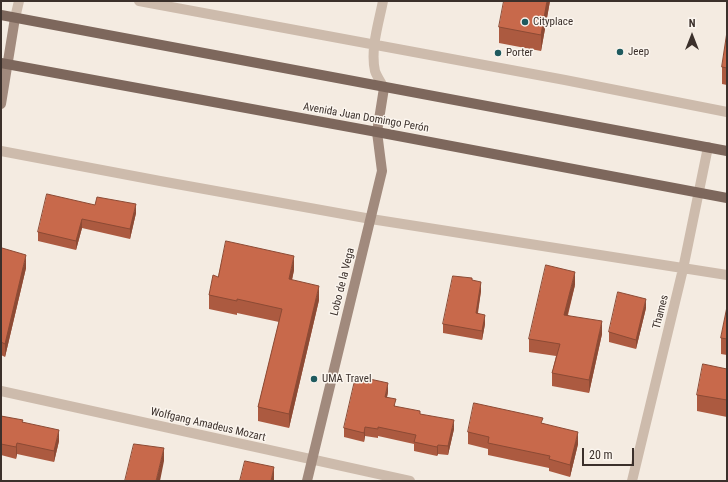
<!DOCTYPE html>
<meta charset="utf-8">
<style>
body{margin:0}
#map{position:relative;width:728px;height:482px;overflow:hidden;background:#f4ebe1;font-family:"Roboto Condensed",sans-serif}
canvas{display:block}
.frame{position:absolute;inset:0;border:2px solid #3b302b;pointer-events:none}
.north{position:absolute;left:672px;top:16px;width:40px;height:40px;-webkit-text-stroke:3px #fbf5ee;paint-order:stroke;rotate:0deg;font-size:11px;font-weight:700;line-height:16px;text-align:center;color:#3b302b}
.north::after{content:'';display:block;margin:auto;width:14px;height:18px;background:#3b302b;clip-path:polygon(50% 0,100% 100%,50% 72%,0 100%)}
.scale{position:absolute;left:582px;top:448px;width:52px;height:18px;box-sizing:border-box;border:2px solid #3b302b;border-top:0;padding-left:5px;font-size:12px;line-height:14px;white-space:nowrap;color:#3b302b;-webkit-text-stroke:3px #fbf5ee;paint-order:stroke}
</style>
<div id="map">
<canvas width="728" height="482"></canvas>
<div class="frame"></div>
<div class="north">N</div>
<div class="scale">20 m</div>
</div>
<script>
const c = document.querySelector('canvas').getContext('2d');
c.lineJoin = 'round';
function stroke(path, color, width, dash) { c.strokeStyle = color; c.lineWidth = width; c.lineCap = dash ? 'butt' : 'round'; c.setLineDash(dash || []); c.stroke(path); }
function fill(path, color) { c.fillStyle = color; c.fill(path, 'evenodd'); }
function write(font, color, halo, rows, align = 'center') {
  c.font = font + ' "Roboto Condensed",sans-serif'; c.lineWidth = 3; c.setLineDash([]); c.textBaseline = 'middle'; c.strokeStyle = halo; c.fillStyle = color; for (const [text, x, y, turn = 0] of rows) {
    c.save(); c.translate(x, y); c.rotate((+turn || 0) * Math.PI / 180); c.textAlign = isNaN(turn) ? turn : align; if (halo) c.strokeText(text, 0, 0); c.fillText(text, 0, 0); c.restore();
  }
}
stroke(new Path2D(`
 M139 1 565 80 727 112
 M383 1C379 22 370 49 375 71 377 77 381 82 384 88
 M15 18 19 1
 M1 151 160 181 371 219 727 275
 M1 391 410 481
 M632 481 683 269 708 147`), '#cdbbac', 10);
stroke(new Path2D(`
 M1 104 15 18
 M307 481 382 171 377 132 384 88`), '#a18a7d', 10);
stroke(new Path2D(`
 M1 15 727 151
 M1 63 377 132 727 198`), '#7d675c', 10);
fill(new Path2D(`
 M550 1 541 51 499 43V27Z
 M727 32V85L722 84V67Z
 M95 205 136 213 130 239 82 228 76 250 38 241V232Z
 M1 255 26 268 5 357 1 355Z
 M294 270 292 280 319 300 289 428 258 421V407L279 322 237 313V315L209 309V295L218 277Z
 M472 280 481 291 478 313 485 324 482 340 443 333V324Z
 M575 285 568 315 602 334 589 393 552 386V373L556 356 529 352V339Z
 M727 307V355L721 354V338Z
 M646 308 636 349 609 342V332Z
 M727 369V417L697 411V395Z
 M388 392 387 397 396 407 420 414 454 429 448 455 438 454 437 456 414 451V444L378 436V438L365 436 364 442 344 437V428Z
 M1 416 23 422 59 441 54 462 17 454 16 459 1 455Z
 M543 423 578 444 570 477 549 471V468L488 455V449L468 444V432Z`), '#ac5a40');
fill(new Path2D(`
 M547 1H550L541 51V35Z
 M136 204V213L130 239V229Z
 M82 219V228L76 250V241Z
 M26 255V268L5 357V344Z
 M294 256V270L289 293V279Z
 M575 272V285L564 328V315Z
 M481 282V291L476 322V313Z
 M319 286V300L289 428V414Z
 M646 299V308L636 349V340Z
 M485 315V324L482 340V331Z
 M602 321V334L589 393V380Z
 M388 383V392L385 406V397Z
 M454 420V429L448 455V446Z
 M365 427V436L364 442V433Z
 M59 430V441L54 462V451Z
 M578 432V444L570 477V465Z
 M17 443V454L16 459V447Z
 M438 445V454L437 456V447Z
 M164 448V461L160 481H156Z
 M274 467V481H271Z`), '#8c4a34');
const building = new Path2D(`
 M504 1H547L541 35 499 27Z
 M727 32V68L722 67Z
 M47 194 95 205 97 197 136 204 130 229 82 219 76 241 38 232Z
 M226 241 294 256 289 279 319 286 289 414 258 407 282 309 237 299V301L209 295 213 275 218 277Z
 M2 248 26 255 5 344 1 342V255Z
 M546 265 575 272 564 315 602 321 589 380 552 373 560 344 529 339Z
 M453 276 472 278V280L481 282 476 313 485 315 482 331 443 324Z
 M618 292 646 299 636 340 609 332Z
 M727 307V339L721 338Z
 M703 364 727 369V400L697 395Z
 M356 376 388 383 385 397 396 399 394 406 420 411V414L454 420 448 446 438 445 437 447 414 442 416 435 378 427V429L365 427 364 433 344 428Z
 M474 403 543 418 541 423 578 432 570 465 549 459 550 456 488 443 489 437 468 432Z
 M1 416 23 420 22 422 59 430 54 451 17 443 16 447 1 444Z
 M134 444 164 448 156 481H125Z
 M245 461 274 467 271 481H240Z`);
fill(building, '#c8694b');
stroke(building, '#8c4a34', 1);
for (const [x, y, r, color] of [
 [525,22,4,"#1f5a5e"],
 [620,52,4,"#1f5a5e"],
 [498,53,4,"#1f5a5e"],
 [314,379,4,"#1f5a5e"]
]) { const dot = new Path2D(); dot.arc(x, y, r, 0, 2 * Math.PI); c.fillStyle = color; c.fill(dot); stroke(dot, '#fbf5ee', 1.5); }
write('11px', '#3b302b', '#fbf5ee', [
 ["Cityplace",533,22],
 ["Jeep",628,52],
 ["Porter",506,53],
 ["UMA Travel",322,379]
], 'left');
write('11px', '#3b302b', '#fbf5ee', [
 ["Avenida Juan Domingo Perón",366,118,10],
 ["Lobo de la Vega",343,282,-76],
 ["Thames",661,312,-76],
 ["Wolfgang Amadeus Mozart",208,425,13]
]);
</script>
